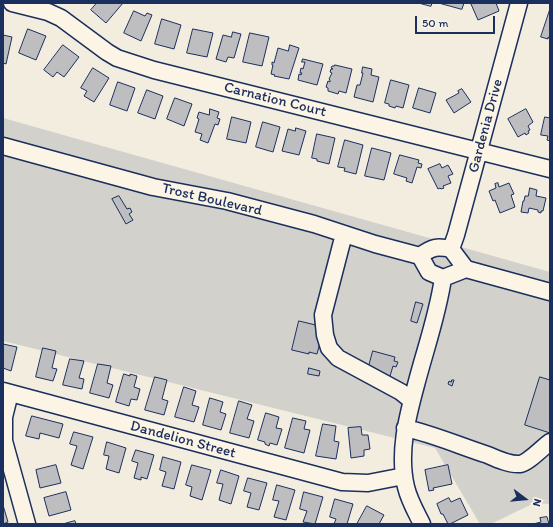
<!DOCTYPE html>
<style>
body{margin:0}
#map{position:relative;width:553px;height:527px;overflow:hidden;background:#f3ede0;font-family:Itim,sans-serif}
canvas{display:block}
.frame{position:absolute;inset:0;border:4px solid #1b2f5e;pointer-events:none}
.north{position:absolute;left:505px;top:479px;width:40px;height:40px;-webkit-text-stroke:3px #fcf5e5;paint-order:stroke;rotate:106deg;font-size:11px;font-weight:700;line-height:16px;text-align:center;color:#1b2f5e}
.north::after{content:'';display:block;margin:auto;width:14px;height:18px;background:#1b2f5e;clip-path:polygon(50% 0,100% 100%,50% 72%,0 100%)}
.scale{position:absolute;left:415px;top:16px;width:80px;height:18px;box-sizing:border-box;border:2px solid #1b2f5e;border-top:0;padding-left:5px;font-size:12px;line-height:14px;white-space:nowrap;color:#1b2f5e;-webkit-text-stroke:3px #fcf5e5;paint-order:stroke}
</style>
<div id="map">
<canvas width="553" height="527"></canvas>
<div class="frame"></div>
<div class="north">N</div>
<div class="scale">50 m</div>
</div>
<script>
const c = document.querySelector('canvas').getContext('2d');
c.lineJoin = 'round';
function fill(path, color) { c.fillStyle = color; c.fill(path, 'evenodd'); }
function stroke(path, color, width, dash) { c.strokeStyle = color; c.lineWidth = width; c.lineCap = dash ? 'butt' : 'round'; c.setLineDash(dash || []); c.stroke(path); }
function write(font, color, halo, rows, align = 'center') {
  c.font = font + ' Itim,sans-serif'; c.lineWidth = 3; c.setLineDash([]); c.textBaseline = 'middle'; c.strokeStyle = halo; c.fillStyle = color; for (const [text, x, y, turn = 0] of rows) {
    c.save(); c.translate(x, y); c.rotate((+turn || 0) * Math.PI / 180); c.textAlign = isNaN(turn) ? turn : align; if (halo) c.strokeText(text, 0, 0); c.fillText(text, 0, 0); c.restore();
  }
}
fill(new Path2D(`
 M3 118 550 272V504L534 503 491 524H480L435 448 3 341Z`), '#d3d1cc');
const building = new Path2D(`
 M97 3H123L106 23 91 10Z
 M419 3H432L431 6Z
 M439 3H464L462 9Z
 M474 3H496L499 11 478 20 471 4Z
 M550 9V38L548 37V39L541 37Z
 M134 11 145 16 147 13 152 15 141 41 124 33Z
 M162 19 181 25 174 49 155 44Z
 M28 29 46 36 36 60 19 53Z
 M193 29 213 33 207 57 187 53Z
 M233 32 241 34 234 58 228 57 226 62 216 59 223 35 231 37Z
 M250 33 269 37 262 66 243 62Z
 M3 35 12 37 6 64 3 63Z
 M63 45 79 57 64 77 57 72 53 77 44 70Z
 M290 45 299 48 289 79 274 76 275 75 271 74 273 65H272V62L274 63 278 48 288 51Z
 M303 59 323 64 317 85 298 80 299 74 301 75 302 73H300L301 68 303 69 305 62H302Z
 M335 65 352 69 346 93 339 91 338 94 328 91V88L326 87 328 81 330 82V80L329 79 332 73 330 72 331 69H333L331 68 332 66H334Z
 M363 67 372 69 371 75 379 77 373 102 354 97 357 85H360L363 73H362Z
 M93 68 109 78 94 102 84 96 87 91 81 88Z
 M391 80 409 85 403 108 396 106 395 108 389 106V104L385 103Z
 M118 82 135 88 127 111 110 105Z
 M419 88 436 93 430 113 413 108Z
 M462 89 471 102 454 113 446 100 459 93 458 91Z
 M147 90 163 96 155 119 138 113Z
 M175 98 192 104 184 126 167 119Z
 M210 109 219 112 217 118 220 119 218 125 215 124 208 143 200 140 202 134 195 132 199 119 197 118 199 112 209 115Z
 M526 109 533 122 528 126 530 130 528 131 529 133 526 135 525 133 518 137 508 119Z
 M232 117 251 122 246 143 227 139Z
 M545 117 550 118V141L547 140 548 136 541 135Z
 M263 122 280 127 273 152 256 147Z
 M296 128 306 131 299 155 282 151 288 129 295 131Z
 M317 134 335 138 329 164 317 161V159L312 158Z
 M345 140 363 145 356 174 344 171 345 168 338 167Z
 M372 148 391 153 384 180 365 176Z
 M400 155 419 160 418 163 422 164 421 168 417 167 412 183 406 181 407 178 394 174Z
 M440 164 442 168 448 165 453 174 448 176 451 183 443 186 444 188 441 189 440 188 438 189 428 169Z
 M498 183 499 187 509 183 514 194 511 195 515 207 500 213 495 200 493 201 489 191 496 188 495 184Z
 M530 188 537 190 536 196 546 198 543 211H541V213L538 212V210L529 208 528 213 521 212 523 201H524L525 196H528Z
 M119 196 127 209 130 208 132 212 129 214 133 220 126 224 112 199Z
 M416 302 423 304 417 323 411 321Z
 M299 321 324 327 317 354 309 352V354L292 350Z
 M3 344 17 347 11 371 3 368Z
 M43 348 56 351 52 368 57 369 53 381 36 377Z
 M373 351 395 357 394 361 398 362 396 367 393 366 390 376 368 370Z
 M70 359 84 361 79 378 84 379 82 389 63 385Z
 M98 364 111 366 107 383 113 385 109 398 90 393Z
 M309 368 320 371 319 376 308 374Z
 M124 374 130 376V374L137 376 134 387 140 389 137 400 131 399 129 406 116 402Z
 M155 377 167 380 162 399 168 401 164 415 145 410Z
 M540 377 550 380V433L525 425Z
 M452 380H454L452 386 448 384 449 381 451 382Z
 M184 387 196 391 192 405 199 407 194 422 175 417Z
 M210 398 223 402 220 412 226 414 221 430 203 425Z
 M239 401 252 405 247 419 254 421 249 438 230 433Z
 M266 413 279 417 276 428 282 429 277 445 270 443 269 446 265 444V442L258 440Z
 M32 416 63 424 59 438 40 433 39 439 26 436Z
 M293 418 306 421 304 429 310 430 304 453 285 448Z
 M323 424 336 426 334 441 339 442 336 459 316 456Z
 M361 427 362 435H368L370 449 364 450V456L351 458 348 428Z
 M74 432 93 437 83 469 71 465 77 446 70 444Z
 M107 442 126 448 119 473 106 469 109 456 104 455Z
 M136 450 154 455 147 479 141 477V480L134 478 138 463 132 461Z
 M163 457 181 462 174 489 162 486 166 472 160 470Z
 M56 465 61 483 40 488 36 470Z
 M192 465 211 470 202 500 190 496 192 487 186 485Z
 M448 465 452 484 433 488 434 490 429 491 425 470Z
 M221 470 239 476 231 504 219 500 223 484 217 483Z
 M248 478 267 483 259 510 247 507 251 493 244 491Z
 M277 485 295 490 286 520 274 517 279 501 273 500Z
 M66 492 71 510 49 516 44 498Z
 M304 492 323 497 315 524 303 522 307 511 300 509Z
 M449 498 451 502 460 498 468 515 450 524H448L443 514H441L437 504Z
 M335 499 353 504 347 524H334L336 519 330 517Z
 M3 505 8 522 3 524Z
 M367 506 384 515 379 524H357Z
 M547 517 549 524H533L541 522 540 518Z
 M75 521 76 524H63Z`);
fill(building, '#bebec0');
stroke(building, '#1b2f5e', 1);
const minor = new Path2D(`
 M12 3 48 12 61 18 107 52 117 58 154 70 550 169
 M3 146 153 187 227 201 314 224 375 244 420 256 429 272 443 278 466 269
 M344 234 323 315 325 335 329 348 338 358 401 392 411 400
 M451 249 456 235 519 3
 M420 256C432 247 437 246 451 249L466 269 550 292
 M3 391 342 482 368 483 404 476
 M10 393 4 417V441L27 524
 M405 428C433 434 460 446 488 455 497 459 510 465 520 464 528 463 543 447 550 442
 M422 524C416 512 409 500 406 487 398 453 407 418 416 385 425 350 438 314 443 278`);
stroke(minor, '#1b2f5e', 19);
stroke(minor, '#fcf5e5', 16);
write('15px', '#1b2f5e', '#fcf5e5', [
 ["Carnation Court",275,100,14],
 ["Gardenia Drive",486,126,-75],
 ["Trost Boulevard",212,200,13],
 ["Dandelion Street",183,440,15]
]);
</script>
